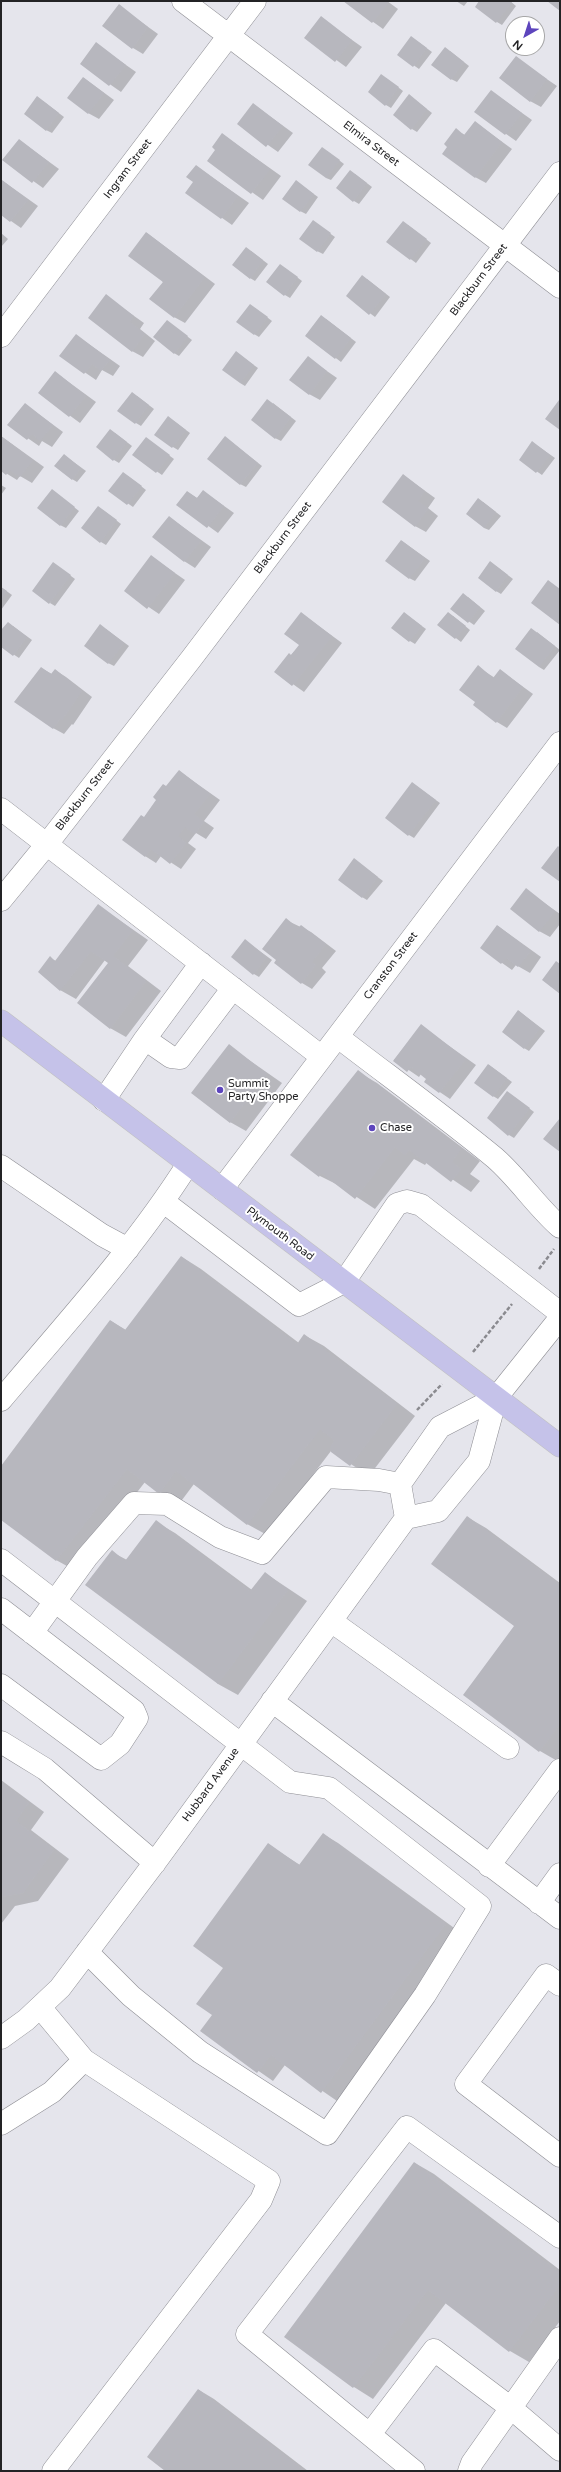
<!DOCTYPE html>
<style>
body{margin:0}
#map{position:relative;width:561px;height:2472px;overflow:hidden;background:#e5e5ec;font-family:"Varela Round",sans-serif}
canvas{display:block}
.frame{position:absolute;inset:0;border:2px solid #232325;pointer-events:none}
.north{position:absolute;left:505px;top:16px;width:40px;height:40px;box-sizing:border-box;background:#fff;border:1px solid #a7a7a8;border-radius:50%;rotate:219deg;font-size:11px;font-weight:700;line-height:16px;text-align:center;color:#232325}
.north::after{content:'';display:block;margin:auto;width:14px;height:18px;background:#5d45bd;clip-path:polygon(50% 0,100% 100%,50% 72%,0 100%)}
</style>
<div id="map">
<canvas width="561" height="2472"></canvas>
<div class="frame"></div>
<div class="north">N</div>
</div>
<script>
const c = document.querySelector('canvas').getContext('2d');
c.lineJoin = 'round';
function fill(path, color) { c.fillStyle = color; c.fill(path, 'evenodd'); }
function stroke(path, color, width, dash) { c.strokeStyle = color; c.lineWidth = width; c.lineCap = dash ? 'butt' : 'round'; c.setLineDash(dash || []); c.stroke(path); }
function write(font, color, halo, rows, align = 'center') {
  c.font = font + ' "Varela Round",sans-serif'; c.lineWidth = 4; c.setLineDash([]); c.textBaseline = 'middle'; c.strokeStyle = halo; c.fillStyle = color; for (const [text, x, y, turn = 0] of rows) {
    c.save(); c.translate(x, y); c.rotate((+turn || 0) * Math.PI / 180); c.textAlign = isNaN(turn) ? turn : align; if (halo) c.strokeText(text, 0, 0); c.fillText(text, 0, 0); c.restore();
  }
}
fill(new Path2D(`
 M344 1H387L398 9 383 29Z
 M456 1H468L464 6Z
 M481 1H510L516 6 502 25 497 22Z
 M119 6 158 34 143 54 133 48Z
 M321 18 362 47 346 67 306 38Z
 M417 41 432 52 419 69 399 55Z
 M96 44 136 72 121 92 81 64Z
 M450 51 469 66 457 82 451 79Z
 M516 58 557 86 541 107 530 101Z
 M84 78 114 100 99 119 88 113Z
 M386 78 403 91 391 108 386 105Z
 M491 91 532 120 516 141 475 112Z
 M414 99 432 113 417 132 412 129Z
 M43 101 64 117 52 133 46 130Z
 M253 104 293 133 278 152 238 124Z
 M475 122 512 149 486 183 475 177 448 147 456 130 465 135Z
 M222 134 281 176 263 200 208 161 217 149Z
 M19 140 59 169 43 188 4 160Z
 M327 151 344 164 331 180 326 178Z
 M196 166 249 203 232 225 187 193 195 182Z
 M355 174 372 187 359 204 354 201Z
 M3 181 38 206 21 228 1 214Z
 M301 185 318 197 306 214 300 211Z
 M318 225 335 237 323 254 317 251Z
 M408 225 431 243 416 263 388 242Z
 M1 233 8 239 1 247Z
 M147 233 215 284 185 323 174 317Z
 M251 251 268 264 255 281 250 278Z
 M285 268 302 281 290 298 285 295Z
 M367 279 390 297 375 317 347 296Z
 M106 296 144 323 140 329 155 341 143 357 132 351Z
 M255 308 272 321 259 337 254 334Z
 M326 319 356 342 341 362 306 335Z
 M167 321 192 340 179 356 174 353Z
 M76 335 120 366 113 376 102 370 96 380 61 356Z
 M241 356 258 368 245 386 240 383Z
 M308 358 337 378 320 400 309 394Z
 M55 372 96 402 80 423 39 393Z
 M137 396 154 409 141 426 136 423Z
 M273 403 296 421 281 441 275 438Z
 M25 404 63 432 52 447 42 441 39 446 9 425Z
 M174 421 190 433 178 450 173 447Z
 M115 433 132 446 119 463 114 460Z
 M1 436 44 467 32 483 20 476 17 480 1 470Z
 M146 438 174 459 162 475 133 455Z
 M230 441 262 466 246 487 240 484Z
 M538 446 555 458 542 475 520 460Z
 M64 455 86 471 77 482 72 479Z
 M403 475 435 498 428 508 438 516 426 532 415 526Z
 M128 476 146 490 133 507 110 491Z
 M1 485 6 488 1 495Z
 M203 491 234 513 218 533 178 504 187 492 197 498Z
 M57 494 79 511 66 528 60 525Z
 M483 502 501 516 489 530 484 528Z
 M103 510 121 524 106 545 101 542Z
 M169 517 211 547 195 568 184 561Z
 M402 541 430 561 415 581 409 578Z
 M152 557 185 580 159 614 125 591Z
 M496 566 513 579 501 594 496 591Z
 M59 567 75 579 55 606 50 603Z
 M1 587 12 595 1 610Z
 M468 597 485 611 474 625 451 609Z
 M301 613 342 643 304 692 276 672 300 645Z
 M404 613 426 629 415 644 410 641Z
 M453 616 470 630 461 642 439 625Z
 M13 626 32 640 19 658 1 646V632Z
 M106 629 129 646 114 666 108 663Z
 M537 632 560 650 544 670 539 667Z
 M478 667 495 678 500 670 533 694 507 728 497 722 477 702Z
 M41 668 52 674 55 670 66 677 92 697 73 725 72 724 64 734 53 728Z
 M179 771 220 800 204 821 214 828 206 839 196 833 188 843 196 849 181 869 161 856 156 863 145 856 144 818Z
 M412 783 440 803 414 838 409 835Z
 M359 863 383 881 367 900 362 897Z
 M526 890 560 914V924L550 937 539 931Z
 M99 906 148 940 128 966 161 991 126 1037 110 1028 109 963 105 960 76 999 60 990 50 958 56 961Z
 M286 920 311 932 336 951 322 968 326 972 312 989 302 983 278 960Z
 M498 926 541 957 530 973 516 965 512 970 481 948Z
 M250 944 272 960 259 977 254 974Z
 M519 1011 545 1031 529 1051 524 1048Z
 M421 1026 476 1065 450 1099 425 1082 428 1079 421 1074 419 1077 394 1060Z
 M229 1046 282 1083 246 1131 230 1122Z
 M489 1065 512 1082 498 1099 493 1096Z
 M358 1072 377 1083 480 1161 470 1174 480 1181 471 1192 427 1162 425 1165 414 1159 375 1209 340 1186 320 1176 292 1155Z
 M513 1096 534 1112 514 1138 509 1135Z
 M182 1257 201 1269 299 1343 304 1335 324 1346 415 1416 369 1476 331 1451 267 1535 247 1524 194 1484 179 1504 145 1482 76 1571 56 1560 1 1518V1467L111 1321 126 1330Z
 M467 1517 486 1528 560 1583 559 1762 540 1751 516 1626Z
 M156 1522 175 1533 252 1590 265 1573 307 1601 238 1695 218 1684 112 1552 127 1560Z
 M1 1780 44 1812 31 1830 69 1859 38 1901 15 1906 1 1924Z
 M323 1834 338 1843 461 1933 337 2101 285 2065 273 2081 201 2031 213 2015 224 1968 269 1845 300 1865Z
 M415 2163 434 2174 560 2270V2321L529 2362 510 2351 446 2303 373 2399 354 2387 286 2336Z
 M199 2390 214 2399 308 2471H166Z`), '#0003');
fill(new Path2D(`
 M343 1H386L388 3 372 23Z
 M479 1H510L512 2 496 23 475 7Z
 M547 1H560V11Z
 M119 4 148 27 132 49 102 26Z
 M321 16 352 40 335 62 304 38Z
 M411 36 427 48 413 67 397 55Z
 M96 42 126 65 109 86 80 64Z
 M445 47 464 62 451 80 431 65Z
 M516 56 547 79 530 102 499 78Z
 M381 74 399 87 385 106 368 92Z
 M83 77 104 93 88 114 67 98Z
 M491 90 522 113 505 135 474 112Z
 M409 94 427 109 411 130 393 115Z
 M37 96 59 113 46 131 24 114Z
 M253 103 283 126 266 147 237 124Z
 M475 121 502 142 475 178 442 154 447 147 444 144 456 128 464 135Z
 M222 133 270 169 251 194 207 161 215 150 212 147Z
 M19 139 49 162 32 183 2 160Z
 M322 147 340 160 326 178 308 165Z
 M196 165 238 196 221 219 185 193 193 182 186 177Z
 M350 170 367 183 353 202 336 188Z
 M2 180 28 200 10 222 1 215Z
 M296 180 314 194 300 212 282 199Z
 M313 220 331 233 317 252 299 239Z
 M403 221 427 239 410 260 386 242Z
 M146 232 205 277 174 318 149 299 163 282 128 256Z
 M246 247 263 260 250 279 232 265Z
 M280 264 298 277 284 296 266 282Z
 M362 275 386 294 369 315 346 296Z
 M106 294 134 316 130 322 145 334 132 352 88 318Z
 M250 304 268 317 254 335 236 322Z
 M321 315 351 338 335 359 305 336Z
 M167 320 188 336 174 354 153 337Z
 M76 334 110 360 101 371 92 364 84 374 59 356Z
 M236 351 254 365 240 383 222 370Z
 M308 356 327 371 309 395 289 380Z
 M55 371 86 396 69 417 38 393Z
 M132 392 149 405 135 424 117 411Z
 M267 399 291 417 275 439 251 420Z
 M559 400 560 401V430L545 419Z
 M25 403 53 425 40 441 32 434 27 440 7 425Z
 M168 416 186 430 172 448 154 435Z
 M110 429 127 442 113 461 96 447Z
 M1 436 33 460 20 477 10 470 6 475 1 471Z
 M225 436 258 463 240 485 207 459Z
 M146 437 170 455 156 473 132 455Z
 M532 441 550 455 536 473 519 460Z
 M64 454 81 468 72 480 54 466Z
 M123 472 142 486 127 505 108 491Z
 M403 474 425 491 418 501 428 509 415 527 382 502Z
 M52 489 75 507 60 526 37 508Z
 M203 490 224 506 207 528 176 505 187 491 197 498Z
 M478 498 496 512 484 528 466 514Z
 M98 506 117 520 100 543 81 528Z
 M169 516 201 541 184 562 152 537Z
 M401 540 425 558 409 579 385 561Z
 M151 555 175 573 147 609 124 591Z
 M490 561 508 575 496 592 478 578Z
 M53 562 71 575 49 604 32 591Z
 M548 580 560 589V625L531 603Z
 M1 587 7 591 1 600Z
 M463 593 480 607 468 623 450 609Z
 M301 612 332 636 292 686 274 672 289 653 291 655 299 645 284 634Z
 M404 612 422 626 409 642 391 628Z
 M448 612 466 626 455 639 437 625Z
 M8 622 27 637 13 656 1 647V630Z
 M100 624 124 643 108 664 84 646Z
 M531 628 555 646 539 667 515 649Z
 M478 665 493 678 500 669 523 687 496 723 473 705 475 702 459 690Z
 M41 667 51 674 55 669 82 691 62 720 61 718 53 729 14 702Z
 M179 770 210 794 194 814 204 822 195 834 185 827 178 836 186 843 170 864 151 849 145 857 122 840 141 815 144 817 156 800 153 797 163 784 166 786Z
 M412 782 436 800 408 836 385 818Z
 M558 846 560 848V882L541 868Z
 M354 858 378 877 362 898 338 880Z
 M526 888 555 911 539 932 510 909Z
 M98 904 133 930 113 956 146 981 110 1029 77 1003 108 963 91 951 60 991 38 972 50 956 55 961Z
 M286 918 298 928 301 925 326 944 312 962 316 965 301 984 274 963 276 960 262 949Z
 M497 925 531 951 518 967 506 958 501 964 480 948Z
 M245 939 267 957 253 975 231 957Z
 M556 961 560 964V994L542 980Z
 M518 1010 540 1028 524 1049 502 1032Z
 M421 1024 466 1059 439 1093 424 1082 426 1079 411 1067 407 1072 393 1061Z
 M229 1044 267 1074 230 1123 191 1093Z
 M488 1064 507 1078 493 1097 474 1083Z
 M358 1070 461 1149 452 1162 461 1169 451 1182 409 1150 405 1155 395 1147 355 1199 321 1173 319 1177 290 1155Z
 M507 1091 530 1108 508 1136 487 1118Z
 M560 1118V1152L543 1139Z
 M181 1256 297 1344 304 1334 397 1404 350 1466 331 1452 330 1449 334 1440 320 1429 247 1525 176 1471 159 1494 127 1469 56 1561 1 1520V1466L110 1320 125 1330Z
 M467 1516 560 1585V1724L539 1752 463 1695 514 1626 431 1564Z
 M156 1520 250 1591 265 1572 288 1590 218 1684 85 1585 112 1550 125 1561Z
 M1 1782 29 1803 16 1821 54 1850 23 1893 1 1897Z
 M323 1833 446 1924 321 2093 271 2055 257 2073 200 2031 212 2015 196 2004 223 1968 193 1946 268 1843 299 1865Z
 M414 2162 560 2273V2285L509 2352 428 2290 353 2388 284 2337Z
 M198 2389 305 2471H165L147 2457Z`), '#b7b7be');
const minor = new Path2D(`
 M183 1 560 287
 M1 336 255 1
 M1 809 322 1057
 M1 900 47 844 191 659 560 173
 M338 1037C390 1077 444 1116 495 1158 519 1179 536 1206 560 1227
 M145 1039 171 1057 180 1058 233 988
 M104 1100 145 1039 201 963
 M1 1166 102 1235 128 1249
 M222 1189 560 743
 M164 1202 299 1305 344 1282 397 1204 407 1201 421 1205 560 1313
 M1 1400C66 1323 134 1249 188 1164
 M406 1518 400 1484 440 1427 496 1398
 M1 1560 290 1782 329 1788 480 1906 425 1995 327 2134 200 2052 131 1996 87 1952
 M1 1609 134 1711 137 1718 120 1744 101 1759 1 1685
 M331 1621 508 1748
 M32 1633 87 1557 134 1503 167 1504 220 1537 262 1553 326 1477 379 1480 400 1484
 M272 1701 560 1918
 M1 1742 45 1769 155 1863
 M489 1866 560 1770
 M539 1903 560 1874
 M560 1985 546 1975 466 2084 560 2156
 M40 2007 84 2060 269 2181 261 2200 53 2471
 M1 2038 26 2020 60 1988 159 1857 406 1518 438 1511 479 1461 496 1398 560 1318
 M1 2124 52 2092 84 2060
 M370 2434 434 2350 511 2408 560 2450
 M414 2471 247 2334 407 2127 560 2237
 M469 2471 472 2463 560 2338`);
const major = new Path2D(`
 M1 1021 560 1446`);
stroke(minor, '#8e8e94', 23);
stroke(major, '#c1c1c2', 23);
stroke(new Path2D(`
 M539 1269 554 1249
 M473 1352 512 1304
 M417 1410 442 1384`), '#8a8a8f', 2.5, [4, 2]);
stroke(minor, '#fff', 22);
stroke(major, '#c5c2e9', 22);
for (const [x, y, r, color] of [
 [220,1090,4,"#5d45bd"],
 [372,1128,4,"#5d45bd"]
]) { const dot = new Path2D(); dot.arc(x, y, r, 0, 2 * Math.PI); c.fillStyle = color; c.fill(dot); stroke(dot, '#fff', 1.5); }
write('11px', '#232325', '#fff', [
 ["Elmira Street",371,144,37],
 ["Ingram Street",128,169,-53],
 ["Blackburn Street",479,280,-53],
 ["Blackburn Street",283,538,-53],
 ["Blackburn Street",85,795,-52],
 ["Cranston Street",391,966,-53],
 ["Plymouth Road",280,1234,37],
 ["Hubbard Avenue",211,1785,-54]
]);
write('11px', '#232325', '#fff', [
 ["Summit",228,1084],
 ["Party Shoppe",228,1097],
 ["Chase",380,1128]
], 'left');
</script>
